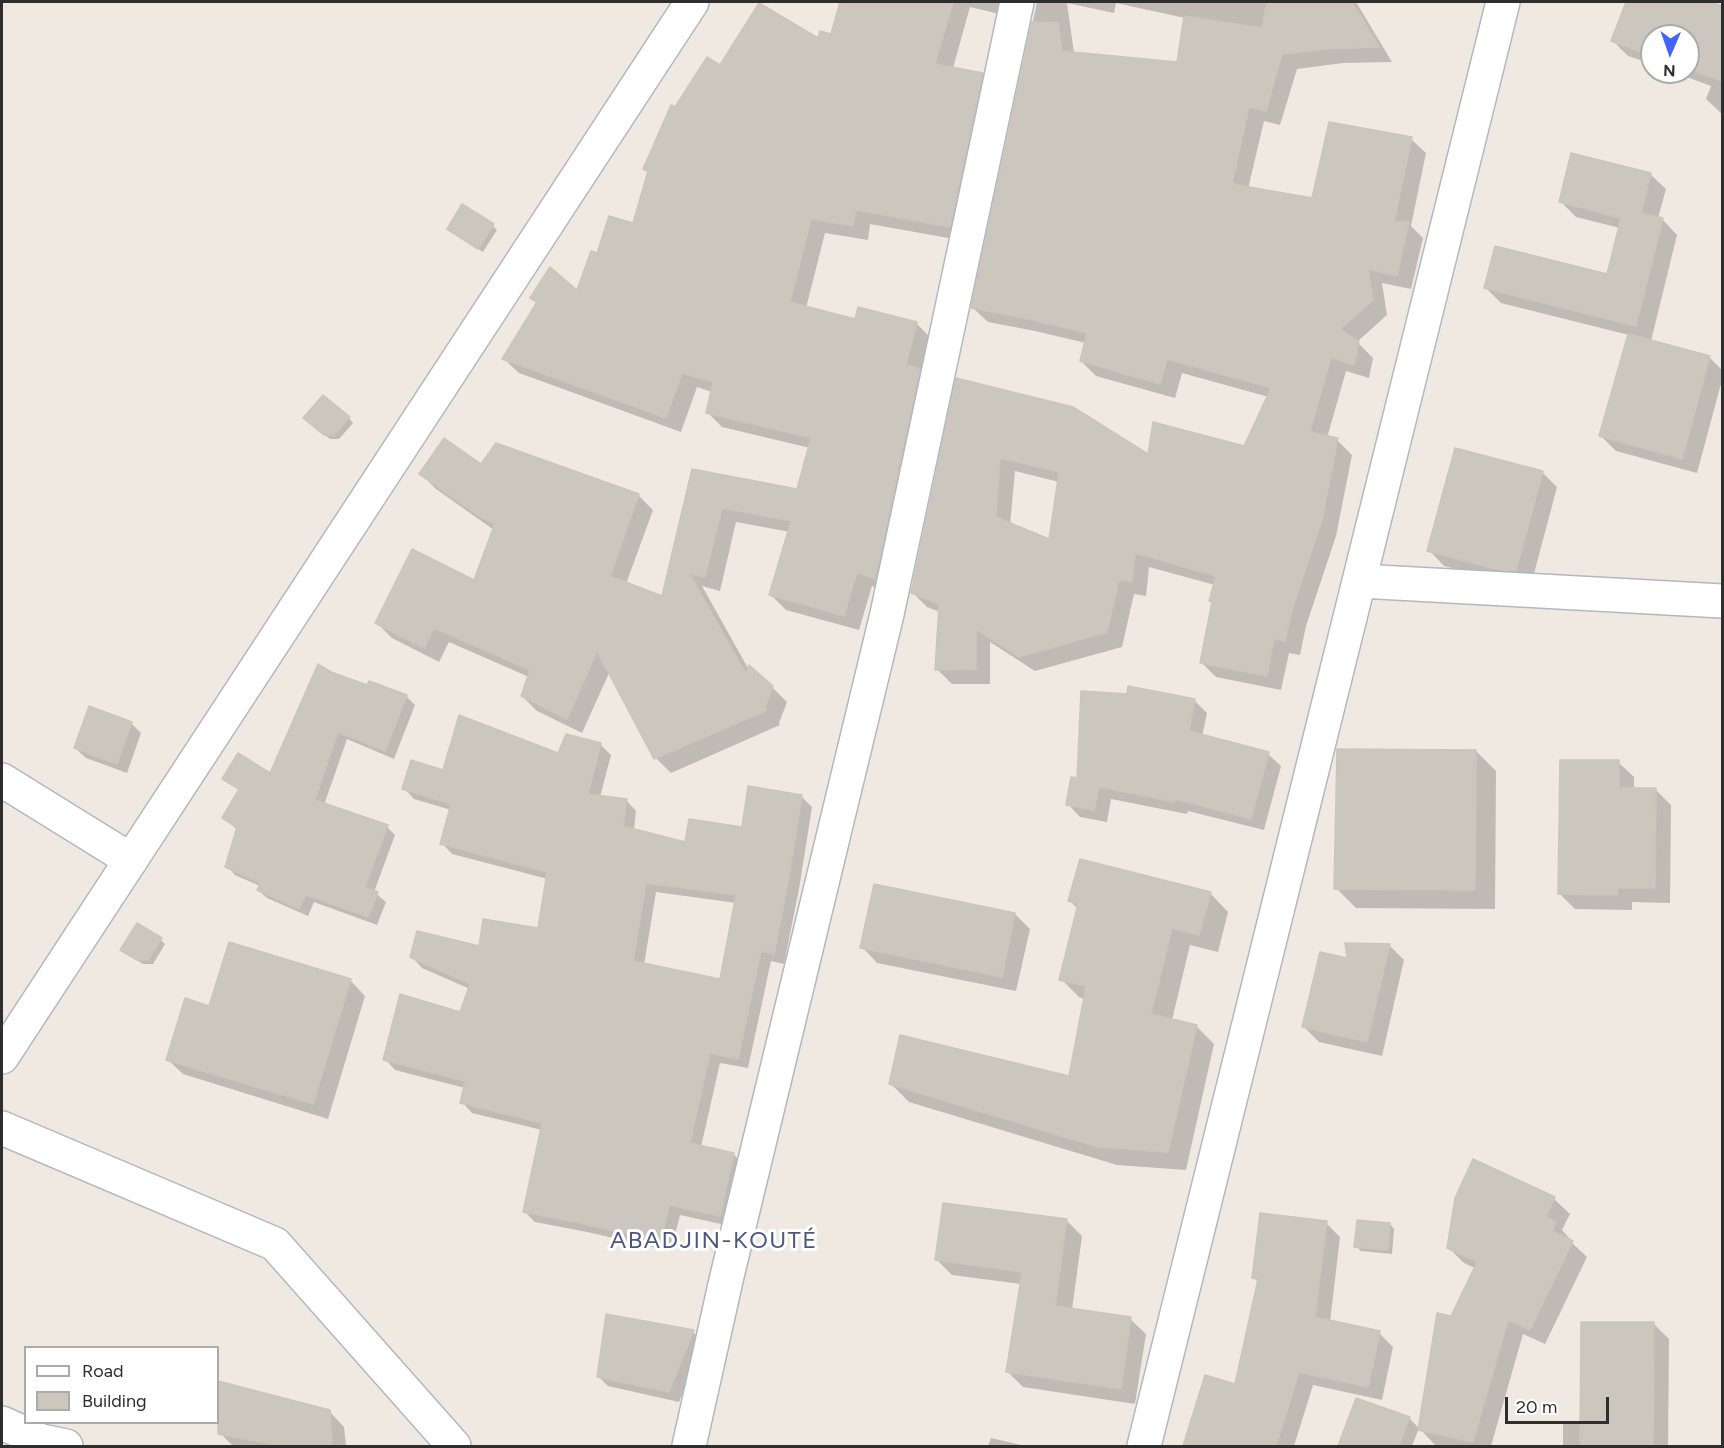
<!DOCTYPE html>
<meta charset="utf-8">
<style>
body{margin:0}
#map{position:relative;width:1724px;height:1448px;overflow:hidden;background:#efe9e1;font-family:Figtree,sans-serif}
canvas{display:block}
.frame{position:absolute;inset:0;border:3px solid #2e2e2e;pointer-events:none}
.legend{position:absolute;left:24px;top:1346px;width:195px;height:78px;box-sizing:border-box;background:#fff;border:2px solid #ababab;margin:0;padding:8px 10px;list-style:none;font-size:18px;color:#2e2e2e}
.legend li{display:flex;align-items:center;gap:12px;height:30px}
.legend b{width:30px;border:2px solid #ababab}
.north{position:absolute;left:1640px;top:24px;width:60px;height:60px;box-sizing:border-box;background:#fff;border:2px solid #ababab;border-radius:50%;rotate:182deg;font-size:16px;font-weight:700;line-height:24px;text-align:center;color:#2e2e2e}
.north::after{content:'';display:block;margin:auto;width:21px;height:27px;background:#4264fb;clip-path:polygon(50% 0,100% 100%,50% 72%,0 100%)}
.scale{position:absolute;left:1505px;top:1397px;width:104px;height:27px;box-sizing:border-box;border:3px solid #2e2e2e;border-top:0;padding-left:8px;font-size:18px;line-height:21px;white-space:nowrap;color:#2e2e2e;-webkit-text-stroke:4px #fff;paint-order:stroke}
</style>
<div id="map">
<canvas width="1724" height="1448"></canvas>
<div class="frame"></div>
<ul class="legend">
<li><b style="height:8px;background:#fff"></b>Road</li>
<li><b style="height:16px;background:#cbc7bf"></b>Building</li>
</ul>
<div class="north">N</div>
<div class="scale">20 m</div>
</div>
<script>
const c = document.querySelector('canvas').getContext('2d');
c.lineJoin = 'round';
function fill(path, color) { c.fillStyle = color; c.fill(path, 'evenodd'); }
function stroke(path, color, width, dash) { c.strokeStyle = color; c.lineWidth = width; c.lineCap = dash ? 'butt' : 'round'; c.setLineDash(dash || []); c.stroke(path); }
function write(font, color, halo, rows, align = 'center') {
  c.font = font + ' Figtree,sans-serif'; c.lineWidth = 6; c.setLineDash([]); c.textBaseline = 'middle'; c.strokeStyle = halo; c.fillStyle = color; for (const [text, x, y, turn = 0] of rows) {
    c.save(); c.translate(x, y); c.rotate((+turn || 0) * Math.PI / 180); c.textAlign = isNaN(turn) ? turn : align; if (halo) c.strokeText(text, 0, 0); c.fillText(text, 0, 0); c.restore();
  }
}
fill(new Path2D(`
 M842 2H1022L1012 17 970 7 953 68 982 74 997 89 965 241 870 224 868 240 825 233 806 308 856 320 916 323 931 338 890 593 872 586 859 630 786 610 771 595 790 532 736 522 720 591 702 586 749 670 772 687 787 702 779 723 780 725 671 773 656 758 610 671 582 733 537 711 522 696 529 677 449 642 439 662 392 638 377 623 474 582 494 530 436 489 421 474 482 466 638 495 653 510 626 584 663 598 693 471 799 491 810 448 722 427 707 412 712 392 697 387 681 432 519 373 504 359 537 303 532 298 578 292 598 255 634 225 649 173 645 169 676 109 721 67 832 36Z
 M1037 2H1356L1392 62 1343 63 1297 69 1280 125 1264 121 1248 189 1313 199 1411 139 1426 153 1411 226 1423 238 1411 289 1382 283 1387 315 1357 342 1373 358 1369 378 1346 371 1327 438 1337 440 1352 455 1336 536 1306 626 1300 655 1289 653 1281 690 1216 677 1201 662 1215 585 1149 567 1146 596 1134 594 1122 647 1035 671 990 642V684H952L937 669 940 612 927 607 912 592 958 379 1149 457 1244 448 1269 397 1182 373 1175 398 1096 376 1081 361 1086 343 1035 331 988 322 973 308ZM1067 3 1114 13 1116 3 1185 18 1179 63 1074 53ZM1015 471 1059 482 1050 541 1010 525Z
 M1627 2H1706L1722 7V114L1706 99 1711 86 1673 72H1688V36H1652V64L1628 56 1613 41Z
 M1650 174 1666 189 1658 218 1662 219 1677 235 1651 341 1709 357 1722 370V380L1697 473 1616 451 1601 436 1629 335 1501 303 1486 288 1608 276 1620 228 1576 217 1561 202Z
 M493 226 497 230 483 252 448 229Z
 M349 418 353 423 339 439H330L310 423Z
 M1542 472 1557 487 1531 585 1515 584 1444 566 1429 550Z
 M330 674 368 687 406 696 415 705 394 759 347 739 324 805 387 827 395 835 374 892 386 902 377 925 314 902 308 916 267 898 258 890 260 886 235 875 227 866 238 830 223 818 240 791 224 778 271 775Z
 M1194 700 1207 713 1202 737 1268 754 1281 766 1264 830 1188 811 1187 814 1111 799 1107 822 1080 817 1068 804 1078 780Z
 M131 723 141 733 127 773 86 758 75 748Z
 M601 745 611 755 600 797 626 800 636 811 634 830 687 844 743 829 801 796 812 807 799 889 784 964 771 961 748 1068 720 1063 701 1147 733 1154 744 1165 730 1226 680 1215 671 1251 587 1232 535 1222 524 1211 542 1130 472 1113 462 1102 465 1088 395 1070 385 1059 461 1013 470 989 422 968 412 957 480 947 540 930 548 879 452 854 442 843 451 810 414 799 404 788 444 772 559 755ZM656 892 736 903 721 981 644 965Z
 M1476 751 1496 771 1495 909 1356 908 1336 888Z
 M1618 762 1634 777V790H1656L1671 805 1670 903 1632 902V910L1575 909 1560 894Z
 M1210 893 1228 912 1218 952 1190 945 1172 1020 1196 1026 1214 1044 1186 1170 1117 1165 909 1102 890 1083 1070 1078 1085 999 1079 997 1061 979 1078 909 1070 901Z
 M1015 914 1030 929 1016 991 877 963 862 947Z
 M161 940 165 944 153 964H143L127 954Z
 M1389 945 1404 960 1382 1056 1319 1042 1304 1027 1349 960Z
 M350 980 365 996 328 1119 183 1074 167 1059 210 1007Z
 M1474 1161 1554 1199 1570 1214 1562 1230 1570 1239V1241L1587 1257 1545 1344 1523 1334 1491 1446 1435 1445 1419 1428 1412 1446H1340L1357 1400 1409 1418 1420 1429 1452 1318 1475 1268 1464 1263 1449 1248Z
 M1066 1220 1082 1236 1072 1310 1130 1319 1146 1334 1135 1404 1023 1387 1008 1372 1021 1284 952 1275 937 1260Z
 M1326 1223 1340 1237 1330 1322 1379 1333 1393 1347 1382 1400 1313 1385 1294 1446H1185L1206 1377 1236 1386 1259 1283 1253 1277Z
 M1390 1224 1394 1229 1392 1254 1361 1251 1356 1246Z
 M607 1316 693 1332 703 1342 679 1402 608 1386 598 1376Z
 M1654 1324 1669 1339 1668 1446H1563V1424H1581Z
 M218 1383 329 1411 344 1427 346 1446H233L220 1433Z
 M991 1438 1025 1446H988Z`), '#0003');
const building = new Path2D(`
 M840 2H953L935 64 983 73 950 227 856 210 853 226 811 219 790 302 855 319 858 307 917 322 906 365 920 369 875 579 857 572 844 616 769 595 791 521 722 508 705 577 689 573 746 674 749 665 773 686 765 707 767 710 654 759 597 651 567 719 521 696 530 670 434 628 424 648 375 623 412 549 474 580 495 523 480 517 419 474 444 438 481 464 496 443 639 494 610 576 662 596 692 469 797 489 811 438 706 413 713 382 682 373 666 418 502 359 537 302 530 298 550 267 577 290 591 251 597 253 609 216 633 223 648 171 643 169 671 105 675 107 707 57 720 65 759 3 818 38 820 31 831 34Z
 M1267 2H1352L1379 47 1327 49 1282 54 1266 111 1249 107 1232 184 1312 198 1329 122 1412 137 1394 222H1409L1397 276 1368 269 1373 300 1340 329 1359 342 1354 365 1331 357 1310 432 1338 438 1322 520 1292 610 1285 641 1274 639 1267 676 1200 663 1212 602 1209 601 1216 576 1135 553 1132 582 1119 580 1107 632 1019 657 976 629V669L935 670 939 604 911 593 956 378 1073 407 1148 454 1153 422 1244 446 1271 388 1167 359 1160 384 1080 361 1087 333 1019 317 971 308 1032 22 1058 23 1062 51 1177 62 1184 16 1262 28ZM1000 458 1059 472 1049 539 996 517Z
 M1626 2H1711L1722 6V81L1688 69V36H1652V56L1611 41Z
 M1571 153 1651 173 1641 213 1663 218 1636 326 1484 288 1495 246 1607 274 1621 218 1559 202Z
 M462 204 494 224 478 249 447 229Z
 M1628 334 1710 356 1682 459 1599 436Z
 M323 395 350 417 334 435H324L303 418Z
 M1455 448 1543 471 1516 571 1499 570 1427 551Z
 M318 664 331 672 367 685 369 681 407 695 385 751 338 732 315 800 388 825 365 887 378 892 368 917 306 895 299 909 257 890 260 883 225 867 237 827 222 818 239 789 222 779 238 753 270 773Z
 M1128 686 1195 699 1189 731 1269 752 1251 819 1175 799V802L1099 787 1094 810 1066 805 1071 777 1077 778 1081 691 1127 694Z
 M89 706 132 722 117 764 74 748Z
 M459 715 558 753 566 734 601 743 588 794 627 799 623 826 685 842 689 819 742 827 748 786 802 795 789 877 774 954 761 951 738 1059 710 1053 690 1143 734 1153 720 1216 669 1205 661 1242 576 1222 523 1212 542 1123 460 1103 465 1081 383 1060 400 994 460 1012 470 984 410 957 417 931 479 946 483 919 538 928 547 872 440 844 451 804 402 789 411 760 443 770ZM646 883 736 895 720 979 633 961Z
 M1337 749 1476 750 1475 890 1334 889Z
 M1560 760H1619V788H1656L1655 888H1618L1617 895 1558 894Z
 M1080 859 1211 892 1199 935 1172 928 1151 1014 1197 1025 1168 1152 1098 1147 889 1084 900 1035 1069 1076 1086 986 1059 980 1078 904 1068 901Z
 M874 884 1015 913 1002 977 860 948Z
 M137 923 162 938 148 960H137L120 950Z
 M229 942 351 979 313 1104 166 1060 185 998 209 1006Z
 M1345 943 1390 944 1367 1042 1302 1027 1320 952 1347 958Z
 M1473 1159 1555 1197 1546 1217 1556 1222 1552 1231 1573 1241 1530 1330 1508 1320 1473 1442 1418 1430 1437 1313 1451 1316 1477 1262 1447 1248 1455 1198Z
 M943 1203 1067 1219 1055 1306 1131 1317 1121 1389 1006 1372 1022 1272 935 1260Z
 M1260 1213 1327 1221 1315 1317 1380 1331 1368 1387 1299 1372 1276 1446H1183L1205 1375 1235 1384 1258 1279 1252 1278Z
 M1357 1220 1390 1223 1388 1250 1354 1247Z
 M606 1314 694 1330 669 1392 597 1377Z
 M1581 1322H1654L1653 1446H1580Z
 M218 1381 330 1410 332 1446H282L218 1434Z
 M1356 1398 1410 1417 1399 1446H1338Z`);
fill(building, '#cbc7bf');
stroke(building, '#cbc5ba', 1.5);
const minor = new Path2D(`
 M1360 581 1722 601
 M2 780 131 860
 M2 1128 275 1244 454 1446
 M2 1423 42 1441 66 1446
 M689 1446 727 1276 887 614 1017 2
 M1144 1446 1503 2`);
const tertiary = new Path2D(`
 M2 1057 692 2`);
stroke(minor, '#b4b7c1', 36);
stroke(tertiary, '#b4b7c1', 36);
stroke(minor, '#fff', 33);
stroke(tertiary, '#fff', 33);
c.letterSpacing = '1.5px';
write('24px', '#4d5680', '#fff', [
 ["ABADJIN-KOUTÉ",714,1241]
]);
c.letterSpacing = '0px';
</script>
